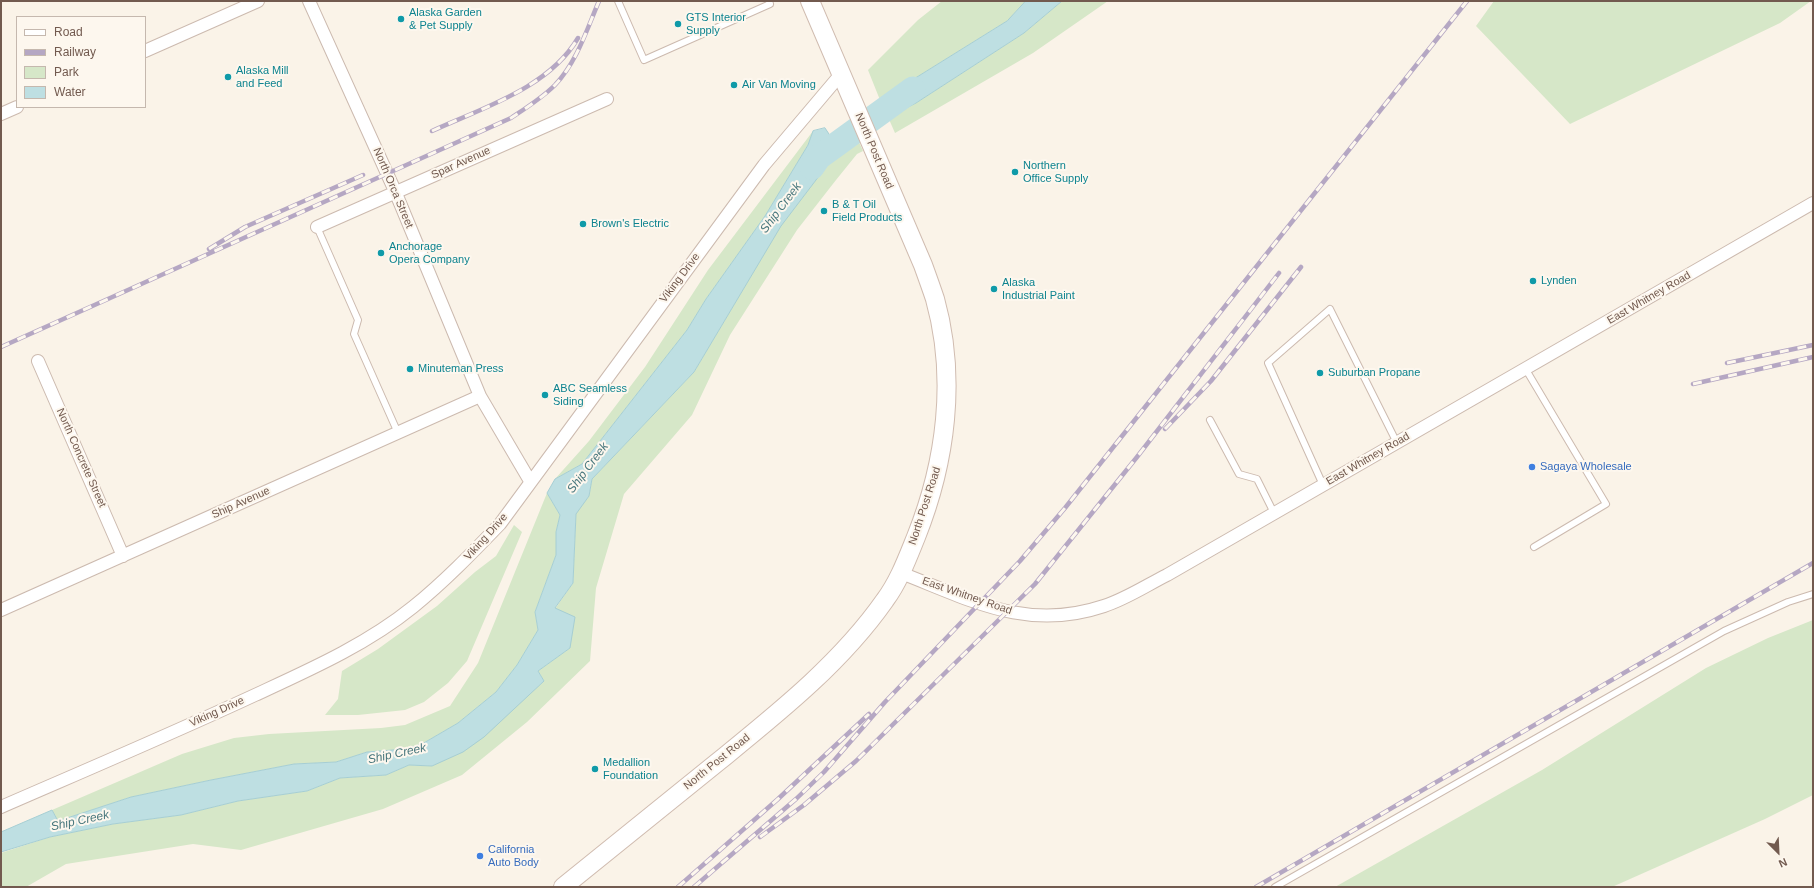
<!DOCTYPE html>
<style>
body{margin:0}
#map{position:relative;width:1814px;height:888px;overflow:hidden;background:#faf3e8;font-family:Helvetica,sans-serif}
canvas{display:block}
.frame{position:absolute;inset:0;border:2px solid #725a4f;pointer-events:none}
.legend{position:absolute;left:16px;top:16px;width:130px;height:92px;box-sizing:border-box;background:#fdf7ee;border:1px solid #c5b8ae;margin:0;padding:5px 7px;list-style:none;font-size:12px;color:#725a4f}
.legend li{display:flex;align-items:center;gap:8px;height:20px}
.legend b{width:20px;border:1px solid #c5b8ae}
.north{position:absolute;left:1758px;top:832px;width:40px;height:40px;-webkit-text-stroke:3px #fdf7ee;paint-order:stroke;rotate:156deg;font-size:11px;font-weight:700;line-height:16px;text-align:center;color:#725a4f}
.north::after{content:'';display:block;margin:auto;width:14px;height:18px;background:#725a4f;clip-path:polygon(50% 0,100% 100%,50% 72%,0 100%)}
</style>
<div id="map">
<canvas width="1814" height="888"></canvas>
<div class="frame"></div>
<ul class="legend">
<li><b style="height:5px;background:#fff"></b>Road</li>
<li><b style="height:5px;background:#b5a7c3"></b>Railway</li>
<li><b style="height:11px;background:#d6e7c8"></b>Park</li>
<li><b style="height:11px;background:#bedfe2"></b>Water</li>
</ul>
<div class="north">N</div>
</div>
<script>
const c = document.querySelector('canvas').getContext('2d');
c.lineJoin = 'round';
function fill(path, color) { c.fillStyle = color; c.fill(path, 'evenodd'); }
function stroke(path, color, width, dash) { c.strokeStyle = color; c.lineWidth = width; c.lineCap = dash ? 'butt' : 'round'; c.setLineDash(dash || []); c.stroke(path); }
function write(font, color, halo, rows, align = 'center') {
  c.font = font + ' Helvetica,sans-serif'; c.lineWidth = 4; c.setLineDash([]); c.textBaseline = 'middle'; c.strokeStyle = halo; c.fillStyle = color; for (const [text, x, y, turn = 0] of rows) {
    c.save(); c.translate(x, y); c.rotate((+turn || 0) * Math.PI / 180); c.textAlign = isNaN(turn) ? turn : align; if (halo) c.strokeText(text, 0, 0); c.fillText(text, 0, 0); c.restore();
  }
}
fill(new Path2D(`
 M942 1H1026L1007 21 880 100 868 70 918 20Z
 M1062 1H1108L1033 53 895 133 888 117 916 103 1024 33Z
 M1494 1H1811L1780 23 1570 124 1476 26Z
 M813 131 808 145 765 216 706 299 687 330 582 464 555 479 589 441 645 367 708 270Z
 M859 142 863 151 857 154 836 180 797 230 730 335 692 415 624 494 596 588 590 661 527 722 462 775 383 809 241 850 193 844 66 864 26 887H1V853L50 837 113 824 181 815 238 801 307 791 340 778 386 775 409 765 432 766 521 701 544 681 538 671 570 648 555 609 573 583 576 513 589 496 592 479 694 372 781 225 835 155Z
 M547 493 560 515 556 532V555L535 612 538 630 517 665 496 692 458 723 422 744 406 749 367 752 336 762 294 764 211 780 131 797 58 821 52 810 182 754 234 738 269 734 381 728 405 725 450 706 478 663Z
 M514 525 522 532 467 661 448 683 424 702 405 710 358 715H325L338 699 342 671 378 649 437 606 475 572 496 556Z
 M1813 620V795L1765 819 1612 887H1335L1542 770 1706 668 1768 638Z`), '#d6e7c8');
const water = new Path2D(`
 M1026 1H1062L1024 33 916 103 888 117 880 100 1007 21Z
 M825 128 841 152 835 155 781 226 694 372 592 479 589 496 576 514 573 583 555 608 575 617 570 648 538 671 544 681 484 737 463 752 432 766 409 765 386 775 340 778 307 791 238 801 181 815 113 824 50 837 1 852V832L52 810 58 821 131 797 211 780 294 764 336 762 367 752 406 749 422 744 458 723 496 692 517 665 538 630 535 612 556 555V532L560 515 547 493 555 479 582 464 687 330 706 299 765 216 808 145 813 131Z`);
fill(water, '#bedfe2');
stroke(water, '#a6ced3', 1);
stroke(new Path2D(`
 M812 167 819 157 913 89`), '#bedfe2', 25);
const lane = new Path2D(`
 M618 1 644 60 770 4 769 1
 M317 227 358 320 354 334 398 433
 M1525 368 1606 504 1534 547
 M1210 420 1239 474 1257 479 1274 513
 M1323 485 1268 363 1330 309 1397 443
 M1275 887 1724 631 1788 602 1813 594`);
const street = new Path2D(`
 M309 1 395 191 480 396 530 481
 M145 51 258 1
 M1 114 17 107
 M317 227 607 99
 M38 361 123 556
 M901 573C971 600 1027 632 1104 606 1126 599 1147 585 1167 575L1813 203
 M1 610 480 396
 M1 807C86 770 171 734 255 695 309 670 366 645 413 607 444 582 472 553 500 524L764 165 841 74`);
const secondary = new Path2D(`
 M563 887C615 845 667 803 719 761 778 713 841 663 885 600 899 581 907 559 916 537 946 462 957 378 935 299 931 287 927 276 923 265L810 1`);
stroke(lane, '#ccbaaf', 8);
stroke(street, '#ccbaaf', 14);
stroke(secondary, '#d0bcb0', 20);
stroke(lane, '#fff', 6);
stroke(street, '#fff', 12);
stroke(secondary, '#fff', 18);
const rail = new Path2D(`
 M432 131C482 108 549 88 578 38
 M209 249 245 227 363 175
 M1 347 511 118C526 108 542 98 555 85 577 62 587 29 599 1
 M1727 363 1813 345
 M1693 384 1813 357
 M1165 429 1211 381 1301 267
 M760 837 804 805 856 761 1035 584 1137 457 1279 273
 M678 887 778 799 869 714
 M694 887 796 799 824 772 885 702 1020 561 1065 508 1467 1
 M1256 887 1813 563`);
stroke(rail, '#b5a7c3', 4.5);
stroke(rail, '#fdf7ee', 3, [9]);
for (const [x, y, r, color] of [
 [401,19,4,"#0f9aa8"],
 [678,24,4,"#0f9aa8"],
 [228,77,4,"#0f9aa8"],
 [734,85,4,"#0f9aa8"],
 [1015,172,4,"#0f9aa8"],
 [824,211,4,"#0f9aa8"],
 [583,224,4,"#0f9aa8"],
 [381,253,4,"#0f9aa8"],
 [1533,281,4,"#0f9aa8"],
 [994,289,4,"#0f9aa8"],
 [410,369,4,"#0f9aa8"],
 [1320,373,4,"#0f9aa8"],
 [545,395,4,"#0f9aa8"],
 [1532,467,4,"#3f7fe0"],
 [595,769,4,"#0f9aa8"],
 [480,856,4,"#3f7fe0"]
]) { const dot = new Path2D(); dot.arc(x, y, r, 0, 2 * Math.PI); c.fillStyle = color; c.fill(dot); stroke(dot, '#fdf7ee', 1.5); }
write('11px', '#0d838f', '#fdf7ee', [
 ["Alaska Garden",409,13],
 ["& Pet Supply",409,26],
 ["GTS Interior",686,18],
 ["Supply",686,31],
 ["Alaska Mill",236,71],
 ["and Feed",236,84],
 ["Air Van Moving",742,85],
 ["Northern",1023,166],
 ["Office Supply",1023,179],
 ["B & T Oil",832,205],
 ["Field Products",832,218],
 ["Brown's Electric",591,224],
 ["Anchorage",389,247],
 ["Opera Company",389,260],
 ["Lynden",1541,281],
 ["Alaska",1002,283],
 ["Industrial Paint",1002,296],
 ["Minuteman Press",418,369],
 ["Suburban Propane",1328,373],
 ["ABC Seamless",553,389],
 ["Siding",553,402],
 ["Medallion",603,763],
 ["Foundation",603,776]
], 'left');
write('11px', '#725a4f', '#fdf7ee', [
 ["North Post Road",874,151,67],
 ["Spar Avenue",461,163,-24],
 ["North Orca Street",393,188,67],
 ["Viking Drive",680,278,-53],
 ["East Whitney Road",1649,298,-30],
 ["North Concrete Street",81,458,66],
 ["East Whitney Road",1368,459,-30],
 ["Ship Avenue",241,503,-24],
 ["North Post Road",925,506,-72],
 ["Viking Drive",486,537,-48],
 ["East Whitney Road",967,596,19],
 ["Viking Drive",217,712,-24],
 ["North Post Road",717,762,-39]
]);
write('11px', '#366cbe', '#fdf7ee', [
 ["Sagaya Wholesale",1540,467],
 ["California",488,850],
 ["Auto Body",488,863]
], 'left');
write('italic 12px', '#47767c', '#fdf7ee', [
 ["Ship Creek",781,208,-53],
 ["Ship Creek",588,468,-53],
 ["Ship Creek",397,754,-12],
 ["Ship Creek",80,821,-12]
]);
</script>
